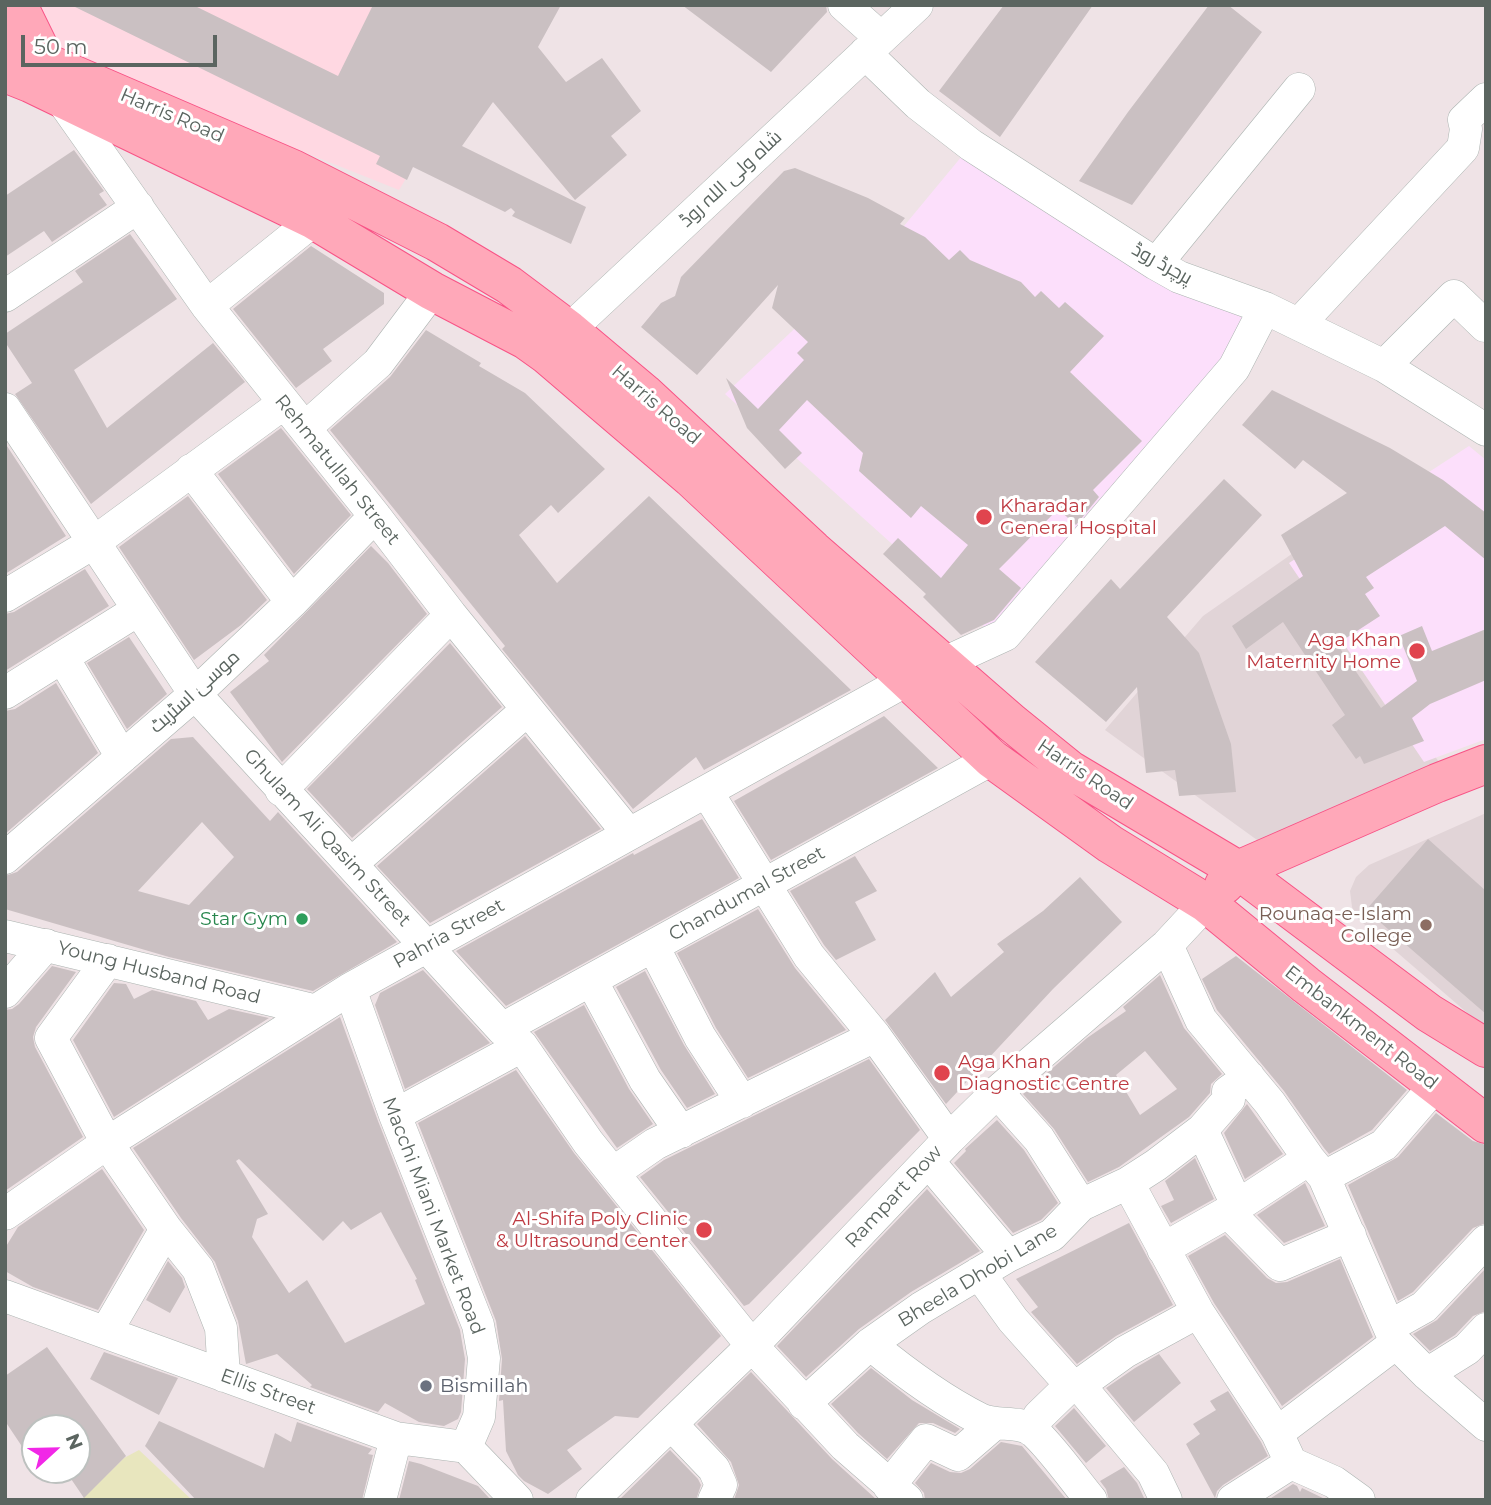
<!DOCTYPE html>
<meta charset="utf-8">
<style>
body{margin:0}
#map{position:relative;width:1491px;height:1505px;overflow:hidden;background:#efe3e6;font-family:Montserrat,sans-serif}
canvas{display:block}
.frame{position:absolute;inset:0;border:7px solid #5b6560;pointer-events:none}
.north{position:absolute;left:21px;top:1414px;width:70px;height:70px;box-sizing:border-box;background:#fff;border:2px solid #bdc1bf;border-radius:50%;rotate:68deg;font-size:19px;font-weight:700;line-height:28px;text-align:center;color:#5b6560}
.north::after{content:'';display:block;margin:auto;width:24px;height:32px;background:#f127e7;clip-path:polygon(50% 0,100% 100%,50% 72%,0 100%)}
.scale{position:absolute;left:21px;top:35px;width:196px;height:32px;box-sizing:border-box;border:4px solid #5b6560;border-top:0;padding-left:9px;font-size:21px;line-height:24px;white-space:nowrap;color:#5b6560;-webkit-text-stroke:5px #fff;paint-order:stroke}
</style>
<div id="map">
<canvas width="1491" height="1505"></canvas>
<div class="frame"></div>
<div class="north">N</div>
<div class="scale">50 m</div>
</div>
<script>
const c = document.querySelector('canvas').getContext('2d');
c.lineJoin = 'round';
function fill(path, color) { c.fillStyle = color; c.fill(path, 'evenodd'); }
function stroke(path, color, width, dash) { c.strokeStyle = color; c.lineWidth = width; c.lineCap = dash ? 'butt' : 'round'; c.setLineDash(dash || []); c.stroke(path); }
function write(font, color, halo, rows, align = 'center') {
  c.font = font + ' Montserrat,Cairo,sans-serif'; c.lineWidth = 6; c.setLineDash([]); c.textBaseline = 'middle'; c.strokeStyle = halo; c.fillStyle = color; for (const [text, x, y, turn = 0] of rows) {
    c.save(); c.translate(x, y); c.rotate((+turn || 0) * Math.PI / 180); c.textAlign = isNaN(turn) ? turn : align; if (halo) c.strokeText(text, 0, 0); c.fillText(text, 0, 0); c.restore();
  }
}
fill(new Path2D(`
 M18 5H511L399 190 51 51Z`), '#ffd8e2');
fill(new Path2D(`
 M1296 551 1445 771 1264 845 1105 730 1203 616Z
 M1486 813V1029L1356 917 1352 907 1350 891 1356 877 1369 865Z`), '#e1d4d7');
fill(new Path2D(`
 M967 150 1265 308 999 640 725 394 904 226Z
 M1469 446 1486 460V739L1424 762 1289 563Z`), '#fcdffb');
fill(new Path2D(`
 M139 1450 192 1500H81L124 1458Z`), '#e8e6be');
fill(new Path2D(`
 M71 5H193L338 76 373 5H561L538 47 566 82 602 58 641 111 611 136 627 155 575 200 493 102 462 146 586 207 571 244 512 216 515 212 511 208 505 212 413 167 407 180 376 164 380 156Z
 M682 5H826L827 12 771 72Z
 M1004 5H1093L1000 137 939 91Z
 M1209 5H1228L1262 32 1132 205 1079 181 1128 112Z
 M74 150 104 191 99 194 107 205 52 242 44 231 5 257V196Z
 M795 168 868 198 905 218 900 224 925 237 949 260 960 250 970 260 1021 282 1035 297 1041 291 1059 308 1065 302 1104 336 1070 372 1142 441 1093 490 1099 497 1076 525 1058 509 1014 554 999 569 1021 588 994 620 961 635 923 597 926 594 883 554 898 538 941 578 968 545 921 506 911 518 859 471 863 453 807 400 779 430 802 453 785 469 747 428 726 378 758 409 804 360 797 353 808 342 772 308 778 285 697 375 641 327 661 303 675 296 681 277 784 171Z
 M130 234 177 299 74 370 107 428 213 343 245 382 91 504 15 394 32 383 5 342V334L83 282 75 271Z
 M311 246 384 293V304L323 349 332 361 296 388 233 309Z
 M426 330 481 363 479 366 525 393 605 469 558 513 551 505 519 535 557 583 649 496 851 690 704 770 696 757 633 809 502 649 505 646 330 430 390 377Z
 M1272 390 1390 448 1443 480 1486 513V560L1445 526 1366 577 1374 588 1365 594 1380 616 1337 644 1381 708 1417 681 1399 636 1422 626 1432 651 1486 629V680L1430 704 1412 718 1424 741 1364 764 1360 756 1356 759 1332 725 1345 715 1283 622 1246 649 1232 626 1303 576 1281 535 1347 493 1303 460 1295 469 1242 425Z
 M281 428 351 515 294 574 218 474Z
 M5 443 66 536 5 574Z
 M1224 479 1262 515 1167 617 1199 653 1231 744 1236 792 1179 796 1175 770 1146 773 1137 687 1106 722 1035 662 1111 579 1120 589Z
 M188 496 267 600 241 625 194 660 119 547Z
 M371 546 388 563 427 614 282 762 230 692 269 661 264 655Z
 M85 569 109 606 5 671V614L14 612Z
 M129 637 167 694 127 729 87 663Z
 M450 643 502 707 352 838 307 789Z
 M56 683 98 753 5 834V711L15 709Z
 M884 716 938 768 771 860 734 801Z
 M525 736 601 829 430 923 377 866Z
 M193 737 270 821 278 812 397 942 313 991 169 957 5 909V876L17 872 171 739ZM202 822 234 857 189 905 138 891Z
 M702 819 739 878 506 1006 456 951 633 853 634 855Z
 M1428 839 1486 891V1014L1366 910Z
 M855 856 877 891 855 902 876 940 836 960 824 945 790 891Z
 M1080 877 1122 922 1053 989 946 1104 885 1020 935 972 951 997 1004 952 997 944 1043 911Z
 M758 909 795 968 846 1030 748 1078 716 1028 677 953Z
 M1236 956 1407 1090 1372 1130 1329 1154 1324 1148 1284 1091 1217 1010 1202 979Z
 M52 966 76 972 36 1027 33 1037 35 1047 83 1137 5 1191V1010L12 1009 19 1004Z
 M423 970 490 1043 405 1089 375 1005 380 993Z
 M645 971 684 1045 715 1094 687 1108 661 1070 616 987Z
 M1160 975 1184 1028 1222 1074 1211 1084 1210 1093 1189 1117 1119 1167 1088 1182 1054 1129 1023 1094 1087 1038 1126 1011 1123 1007ZM1145 1051 1177 1089 1140 1115 1116 1075Z
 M114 983 126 984 134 999 152 990 196 1001 208 1020 229 1009 269 1018 114 1117 73 1040Z
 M584 1005 629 1089 653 1124 617 1148 534 1032Z
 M340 1017 378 1121 460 1330 465 1359 461 1412 458 1419 444 1426 419 1422 385 1403 378 1412 310 1387 312 1385 277 1354 246 1364 238 1321 215 1262 181 1218 133 1148ZM239 1159 323 1241 343 1221 351 1230 381 1212 417 1279 415 1280 425 1304 345 1343 307 1280 289 1293 252 1237 257 1219 268 1214 236 1161Z
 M869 1059 920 1130 749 1304 744 1306 640 1177 664 1160Z
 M516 1070 574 1153 721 1336 638 1418 615 1416 567 1450 582 1469 548 1494 524 1481 518 1475 506 1451 503 1400 499 1401 502 1359 496 1321 418 1123Z
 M1247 1104 1283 1154 1245 1179 1224 1133Z
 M1436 1113 1473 1141 1486 1145V1223L1473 1228 1413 1292 1398 1301 1348 1185 1398 1157Z
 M997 1120 1024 1150 1058 1203 1041 1220 1013 1233 954 1163 966 1151 965 1149Z
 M1195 1158 1214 1199 1171 1223 1161 1206 1174 1200 1165 1181Z
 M102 1169 144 1230 98 1310 33 1287 5 1271V1248L18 1227Z
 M1305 1183 1325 1226 1284 1243 1257 1215Z
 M927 1189 980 1251 911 1292 859 1329 806 1377 777 1346Z
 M1129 1223 1173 1305 1116 1336 1077 1364 1031 1312 1038 1307 1016 1279Z
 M1225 1235 1267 1278 1276 1283 1287 1282 1340 1259 1373 1337 1282 1406 1214 1303 1188 1256Z
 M168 1261 182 1278 185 1287 170 1313 146 1300Z
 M1486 1268V1311L1473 1316 1455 1335 1430 1351 1413 1334 1437 1320Z
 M47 1347 126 1456 84 1498 65 1470H77V1428H35V1466L5 1421V1376Z
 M104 1352 178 1378 159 1415 90 1379Z
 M1159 1354 1181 1383 1134 1422 1106 1388 1135 1368Z
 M871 1368 912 1400 960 1429 955 1433 933 1423H919L887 1459 858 1433 831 1404Z
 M751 1372 832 1459 877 1500H734L739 1485 731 1462 697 1424Z
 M1228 1391 1261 1442 1268 1456 1223 1485 1217 1491 1215 1498 1186 1444 1200 1434 1193 1424 1216 1410 1210 1401Z
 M1074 1408 1106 1446 1086 1463 1055 1426Z
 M159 1421 264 1468 275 1433 291 1442 297 1422 372 1449 368 1454 373 1455 362 1500H196L145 1446Z
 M1001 1442 1022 1446 1067 1500H925L924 1493 915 1483 931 1463 950 1472 961 1473 970 1469Z
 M670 1450 698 1479 701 1485 696 1500H619Z
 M409 1461 421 1464 478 1486 491 1500H399Z
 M1124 1467 1137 1483 1145 1500H1109L1106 1489 1100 1481Z
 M1293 1484 1297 1486 1300 1492 1302 1488 1327 1500H1268Z`), '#cac0c2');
const minor = new Path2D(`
 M844 5 881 38
 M865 53 918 104 971 145 1156 264 1179 277 1265 308 1384 366 1486 430
 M59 96 207 306 375 516 451 615 628 833
 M1156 264 1299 89
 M5 296 138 207
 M207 306 314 220
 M1299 324 1463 148 1466 129 1464 120 1486 99
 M554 347 569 330 917 5
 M1384 366 1454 296 1485 326
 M5 409 195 694 502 1029 522 1046 588 1142 752 1346 845 1446 907 1500
 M305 428 378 363 432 291
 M191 470 292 602
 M5 596 93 543 284 403
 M63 658 122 757
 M5 693 138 610
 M281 790 451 615
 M707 792 809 956 875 1036 949 1139
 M5 858 195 694 292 602 375 516
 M351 864 527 710
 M5 936 313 1010
 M1167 945 1201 1020 1270 1103 1309 1159 1324 1177 1396 1343 1427 1374 1486 1425
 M653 946 700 1037 742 1102
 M108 960 51 1038 107 1143 166 1229 198 1269 221 1328 224 1376
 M591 980 645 1080 681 1132
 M350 989 395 1115 478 1325 484 1358 479 1417 466 1447
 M5 992 46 945
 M502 1029 992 759
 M997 1092 1039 1139 1081 1205
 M395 1115 522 1046
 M1202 1130 1237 1205
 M928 1161 1008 1256
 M613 1173 655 1144 875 1036
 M1324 1177 1384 1145 1435 1086
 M1128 1183 1198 1312 1277 1433 1291 1463 1334 1482 1359 1500
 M1228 1212 1280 1265 1350 1235
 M5 1214 107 1143 350 989 907 680 1005 635 1234 368 1265 308
 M1163 1249 1228 1212 1309 1159
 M979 1273 1013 1320 1071 1385
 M5 1296 396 1438 466 1447 517 1500
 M1390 1326 1424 1307 1486 1241
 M106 1332 166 1229
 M870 1344C904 1372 940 1399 980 1419 996 1427 1018 1420 1032 1430 1050 1445 1075 1481 1091 1500
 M1427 1374 1467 1349 1486 1329
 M1079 1385 1153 1473 1166 1500
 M804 1404 870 1344 921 1308 1008 1256 1052 1235 1081 1205 1128 1183 1156 1165 1202 1130 1229 1099 1228 1092 1249 1077
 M672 1425 714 1469 721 1485 714 1500
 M1031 1430 1039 1416 1071 1385H1079L1125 1352 1198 1312
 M1277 1433 1396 1343
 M889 1486 926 1440 958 1455 994 1424
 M380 1500 396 1438
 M592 1500 752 1346 949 1139 997 1092 1167 945 1206 903
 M1233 1500 1291 1463`);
const major = new Path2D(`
 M18 5 46 62
 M5 45 293 169 437 242 509 285 569 330 644 393 813 550 1012 723 1070 770 1238 870 1429 1013 1486 1048
 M5 73 30 83 314 220 432 291 526 340 547 355 691 478 992 759 1110 844 1206 903 1306 985 1486 1124
 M1224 885 1238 870 1437 783 1486 764`);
stroke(minor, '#acb4b1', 33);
stroke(major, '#f85386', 40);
stroke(minor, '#fff', 32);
stroke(major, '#ffa8b9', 38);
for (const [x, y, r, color] of [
 [984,517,9,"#e0444e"],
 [1417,651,9,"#e0444e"],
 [302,919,7,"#2e9e5b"],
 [1426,925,7,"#8d6e63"],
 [942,1073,9,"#e0444e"],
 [704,1230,9,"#e0444e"],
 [426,1386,7,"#6b7280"]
]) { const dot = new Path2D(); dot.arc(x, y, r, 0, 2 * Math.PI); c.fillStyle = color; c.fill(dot); stroke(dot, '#fff', 2.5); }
write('19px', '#5b6560', '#fff', [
 ["Harris Road",172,116,23],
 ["شاہ ولی اللہ روڈ",731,179,-43],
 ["پرچرڈ روڈ",1162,264,29],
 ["Harris Road",656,405,41],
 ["Rehmatullah Street",337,470,51],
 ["موسیٰ اسٹریٹ",195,692,-42],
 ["Harris Road",1085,775,34],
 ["Ghulam Ali Qasim Street",327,838,47],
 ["Chandumal Street",747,894,-29],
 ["Pahria Street",449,934,-29],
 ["Young Husband Road",159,973,14],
 ["Embankment Road",1361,1028,38],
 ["Rampart Row",894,1197,-47],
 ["Macchi Miani Market Road",433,1216,69],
 ["Bheela Dhobi Lane",978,1276,-31],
 ["Ellis Street",268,1392,20]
]);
write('19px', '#be3a42', '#fff', [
 ["Kharadar",1000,506],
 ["General Hospital",1000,528],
 ["Aga Khan",1401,640,"right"],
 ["Maternity Home",1401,662,"right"],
 ["Aga Khan",958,1062],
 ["Diagnostic Centre",958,1084],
 ["Al-Shifa Poly Clinic",688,1219,"right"],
 ["& Ultrasound Center",688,1241,"right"]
], 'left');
write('19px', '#785e54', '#fff', [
 ["Rounaq-e-Islam",1412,914],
 ["College",1412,936]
], 'right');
write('19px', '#27864d', '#fff', [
 ["Star Gym",288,919]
], 'right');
write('19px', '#5b616d', '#fff', [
 ["Bismillah",440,1386]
], 'left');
</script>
